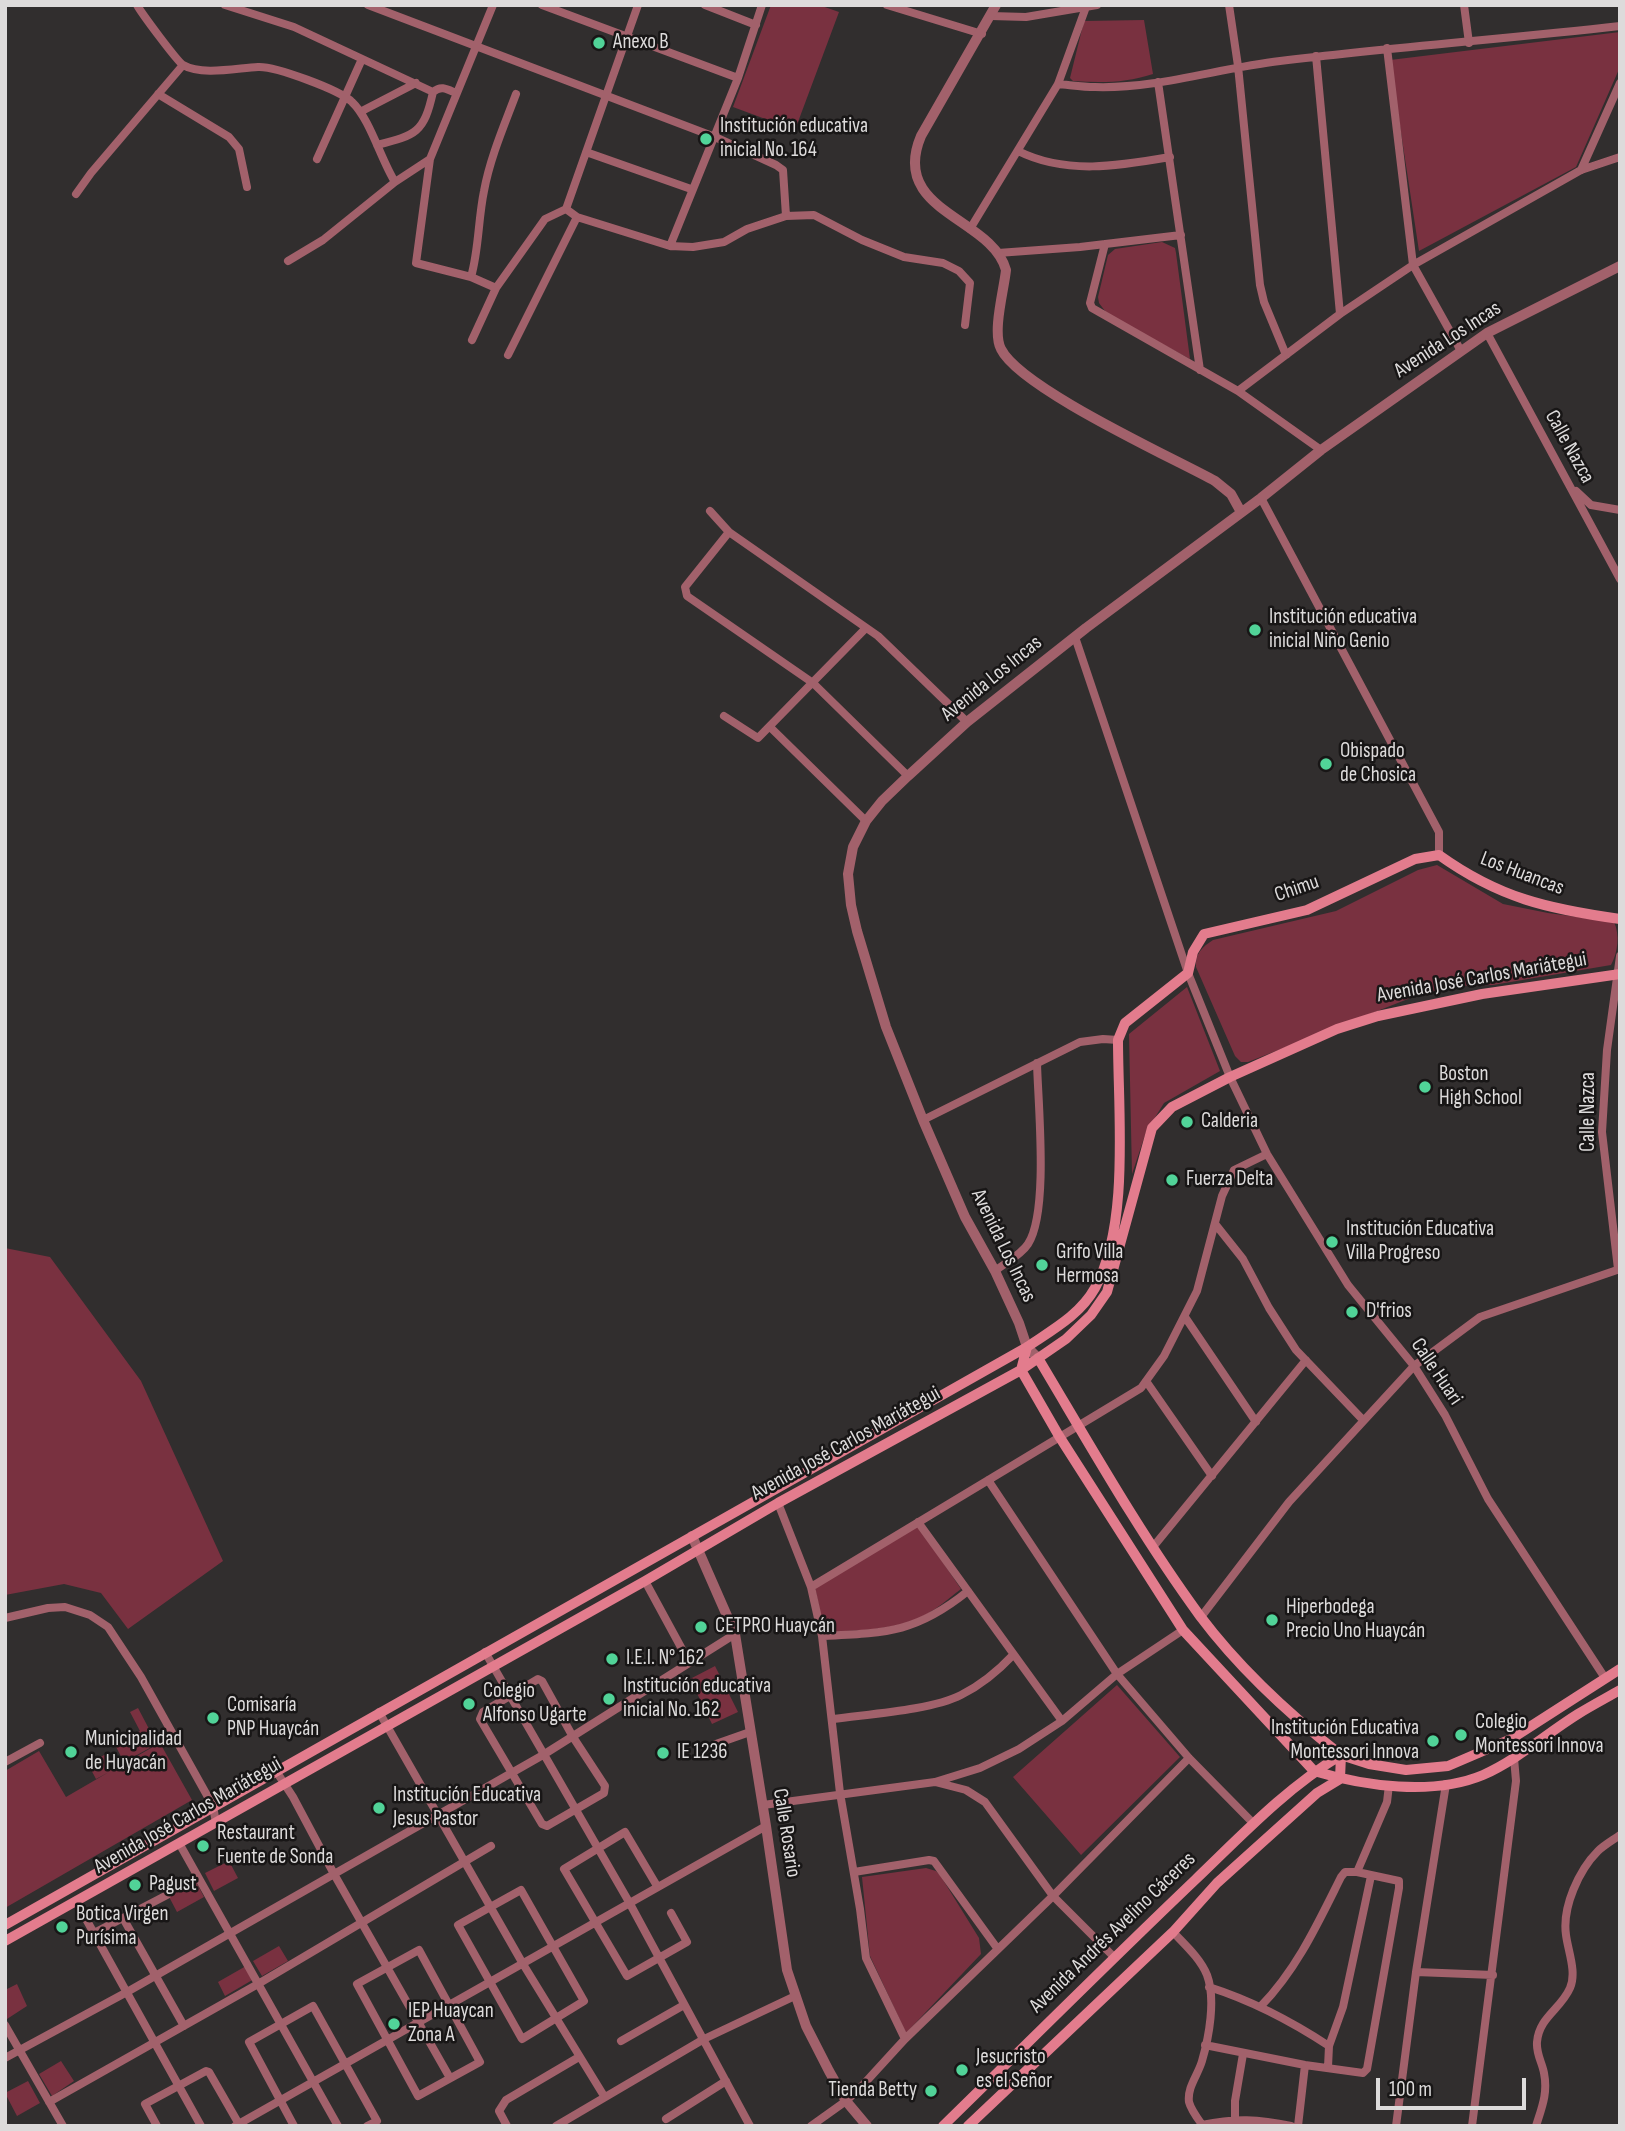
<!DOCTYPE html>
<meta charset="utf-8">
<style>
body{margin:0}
#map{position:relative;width:1625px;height:2131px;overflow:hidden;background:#312e2e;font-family:"Sofia Sans Condensed",sans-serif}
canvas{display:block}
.frame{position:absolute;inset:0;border:7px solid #dddbdb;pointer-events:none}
.scale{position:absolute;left:1376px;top:2078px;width:150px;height:32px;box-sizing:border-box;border:4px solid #dddbdb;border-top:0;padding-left:9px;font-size:21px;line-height:24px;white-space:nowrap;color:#dddbdb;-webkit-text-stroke:5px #181616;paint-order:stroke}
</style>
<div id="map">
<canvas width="1625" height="2131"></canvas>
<div class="frame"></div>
<div class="scale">100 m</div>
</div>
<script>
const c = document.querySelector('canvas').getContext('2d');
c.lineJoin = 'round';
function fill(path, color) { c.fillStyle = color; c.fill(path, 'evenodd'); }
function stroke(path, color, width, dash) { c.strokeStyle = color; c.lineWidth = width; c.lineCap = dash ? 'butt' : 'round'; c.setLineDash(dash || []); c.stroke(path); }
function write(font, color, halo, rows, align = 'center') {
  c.font = font + ' "Sofia Sans Condensed",sans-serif'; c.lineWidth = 5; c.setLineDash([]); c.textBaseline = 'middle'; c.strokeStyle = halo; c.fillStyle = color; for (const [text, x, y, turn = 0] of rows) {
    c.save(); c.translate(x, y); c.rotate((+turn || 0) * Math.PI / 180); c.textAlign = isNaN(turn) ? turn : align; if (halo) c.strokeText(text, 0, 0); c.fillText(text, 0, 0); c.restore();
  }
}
fill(new Path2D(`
 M771 5H819L839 12 795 130 733 107Z
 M1144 20 1153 74C1126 83 1101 83 1073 81L1070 78 1084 21Z
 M1620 32V67L1576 167 1419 251 1390 60Z
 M1162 242 1175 248 1176 253 1190 359 1108 315 1099 303 1098 297 1108 255 1115 249Z
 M1437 865 1503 904 1548 913 1614 922C1620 935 1618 952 1611 965L1493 985 1457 986 1418 995 1248 1062H1241L1235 1056 1196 967C1195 954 1202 947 1213 940L1336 911 1418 870Z
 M1187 987 1220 1071 1164 1103 1146 1132 1132 1174 1129 1034Z
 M5 1248 50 1257 141 1381 223 1561 128 1629 101 1593 64 1584 5 1595Z
 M918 1526 961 1589C953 1595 944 1603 935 1609 904 1631 861 1630 824 1632L815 1587Z
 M715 1666 738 1712 712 1724 690 1679Z
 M1117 1685 1180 1757 1081 1855 1013 1777Z
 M138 1708 157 1744 124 1762 115 1745 140 1731 130 1712Z
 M160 1743 192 1800 5 1908V1771L39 1751 66 1797 109 1772 96 1779 88 1764 106 1754 114 1769Z
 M229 1861 238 1878 214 1891 205 1873Z
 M926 1868 936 1871 940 1875 979 1938 981 1954 906 2033 870 1956 862 1877Z
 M194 1878 204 1897 177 1912 167 1893Z
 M279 1946 288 1961 262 1976 253 1961Z
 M246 1966 254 1979 225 1996 218 1982Z
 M17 1984 27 2006 7 2019 5 2015V1990Z
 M61 2061 74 2081 52 2096 39 2074Z
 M28 2081 40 2103 17 2116 5 2093Z`), '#793140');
stroke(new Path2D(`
 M137 5C142 14 177 61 183 65 202 76 237 68 258 67 275 66 340 90 352 102 370 119 381 160 395 182
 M225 5 294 27 433 92
 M368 5 715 137 776 165 783 170 786 216
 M542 5 738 78
 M705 5 756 25
 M887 5 982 34
 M1229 5 1238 66 1260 285 1264 302 1286 355
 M1464 5 1469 43
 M991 16 1026 17 1097 5
 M1387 48 1413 265 1461 351
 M1316 56 1340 314
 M1158 82 1200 370
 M1058 84C1070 85 1083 87 1095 87 1157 89 1219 68 1280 61 1393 47 1506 39 1620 26
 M433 92C441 85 447 89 456 93
 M158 94 229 137 239 149 247 187
 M360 112 416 83
 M377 145C416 135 424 133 433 92
 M1018 151C1066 175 1118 166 1170 157
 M586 152 691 189
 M317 159 362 59
 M430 159 416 263 471 277 496 288
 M1581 170 1620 83
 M76 194 91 173 183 65
 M566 209 577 217 670 246 693 247 724 242 747 229 786 216 814 215 862 240 904 257 943 263 959 271 970 283 965 325
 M970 229 1058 84 1086 7
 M1105 244 1090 303 1092 308 1238 391 1321 450
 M670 246 738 78 762 5
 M998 253 1080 247 1181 235
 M288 261 323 240 395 182 430 159 493 5
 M471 277C479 249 478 220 484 191 490 158 504 126 516 94
 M1487 333 1620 579
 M472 340 496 288 545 219 566 209 638 5
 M508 355 577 217
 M1238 391 1340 314 1413 265 1581 170 1620 157
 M1576 491 1591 505 1620 510
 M1261 498 1439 832V855
 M710 511 729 532 878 636 967 722
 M729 532 685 587 687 596 813 683 908 776
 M1075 637 1188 973 1230 1077 1267 1154 1348 1285 1414 1366 1445 1415 1488 1499 1605 1678
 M724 716 758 738 866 628
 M770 727 866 821
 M923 1120 1080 1042 1103 1039 1118 1040
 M1216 1225 1243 1259 1269 1308 1296 1350 1363 1420
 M1618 1269 1602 1132 1607 1050 1620 956
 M995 1271C1005 1263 1021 1255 1028 1244 1049 1212 1038 1104 1037 1063
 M1185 1317 1256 1422
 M1146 1381 1212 1476
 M988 1480 1117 1674 1189 1758 1254 1824
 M778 1503 811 1587 822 1636 840 1793 860 1909 866 1958 905 2039
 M918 1522 1062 1721
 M1153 1547 1306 1360
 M645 1581 689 1662
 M811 1587 1141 1388 1164 1356 1197 1291 1222 1196 1234 1170 1267 1154
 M1201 1617 1289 1502 1414 1366 1480 1317 1620 1269
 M5 1618 48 1608 65 1607 90 1615 108 1627 141 1677 213 1806 216 1823
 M822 1636C886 1633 916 1633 968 1591
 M485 1652 629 1902 750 2126
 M538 1679 542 1681 573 1737 605 1786 604 1793 547 1826 542 1824 480 1719 483 1712Z
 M379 1712 523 1964 604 2096
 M833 1719C868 1714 932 1710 961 1695 981 1685 998 1671 1013 1655
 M713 1745 750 1732
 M5 1762 40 1743
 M276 1771 293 1797 334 1874 450 2078
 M935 1782 966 1790 985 1802 1053 1896 1115 1958
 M763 1805 935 1782 980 1768 1019 1749 1062 1721 1117 1674 1183 1630
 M179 1843 338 2126
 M854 1872 929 1860 934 1861 997 1948
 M1357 1872 1387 1802 1389 1785
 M657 1886 625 1832 564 1869 627 1976 687 1942 671 1913
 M521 1890 584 2001 522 2039 458 1925Z
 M76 1901 201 2126
 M123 1918 184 2026
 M1173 1932C1185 1945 1200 1958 1207 1975 1216 1999 1209 2037 1202 2061 1198 2075 1187 2087 1189 2102 1191 2110 1198 2119 1203 2126
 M94 1933 167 1895
 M419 1950 480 2062 418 2096 357 1984Z
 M1416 1972 1493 1975
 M1209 1987C1253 2001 1291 2021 1329 2046
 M5 2025 63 2126
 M621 2041 684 2005
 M1205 2045 1305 2065 1363 2073 1367 2069 1399 1888V1881L1357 1872H1345L1341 1877C1318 1923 1297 1969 1261 2006
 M5 2058 127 1992 543 1755 735 1634
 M1328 2067 1329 2046 1343 2007 1371 1876
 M49 2102 258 1984 491 1846
 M666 2119 726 2081
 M1202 2125C1235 2118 1259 2119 1291 2126
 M157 2126 145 2104 206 2071 209 2072 240 2126
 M235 2126 766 1826
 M294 2126 249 2042 313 2006 377 2121 367 2126
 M507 2126 499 2111 506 2100 579 2057
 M556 2126 704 2039 795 1996
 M811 2126 846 2101 862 2086 905 2039 1053 1896 1189 1758
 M1235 2126V2101L1243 2054
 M1298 2126 1305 2065
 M1396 2126 1416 1972 1446 1784
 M1472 2126 1516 1781 1514 1758
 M1536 2126C1542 2107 1548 2093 1544 2073 1542 2062 1536 2054 1537 2042 1539 2017 1561 2009 1570 1988 1577 1972 1568 1951 1566 1935 1562 1907 1579 1870 1598 1851 1604 1845 1613 1840 1620 1835`), '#a2616b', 8);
stroke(new Path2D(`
 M996 5 921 136C889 212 992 217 1006 270 1004 290 992 332 1001 349 1020 388 1171 457 1215 481L1231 494 1241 512
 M1038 1358 1027 1347 1019 1323 995 1271 965 1217 923 1120 886 1027 857 931 851 905 848 874 853 847 866 821 882 801 908 776 967 722 1086 628 1261 498 1321 450 1487 333 1620 266
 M692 1536 735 1634 766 1826 787 1970 806 2026 829 2071 846 2101 867 2126`), '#a2616b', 10);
stroke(new Path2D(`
 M1027 1347 1021 1370 1059 1436 1183 1630 1314 1771
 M1038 1358C1090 1445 1140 1534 1200 1616 1239 1668 1290 1715 1341 1755
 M1314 1771C1364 1786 1433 1796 1483 1775 1517 1760 1546 1734 1578 1714 1591 1706 1606 1698 1620 1690
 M5 1925 1027 1347C1052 1330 1080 1315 1095 1288 1130 1225 1118 1112 1118 1040L1125 1023 1188 973 1193 952 1204 934 1307 910 1415 859 1439 855C1499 898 1548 909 1620 919
 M5 1941 645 1581 778 1503 1021 1370 1066 1339 1091 1315 1107 1292 1152 1128 1172 1107 1230 1077 1337 1029 1378 1016 1482 994 1620 974
 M943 2126C1027 2044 1110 1961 1195 1880 1241 1836 1286 1788 1341 1755L1369 1764 1406 1770 1448 1766 1511 1739 1620 1669
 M968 2126 1173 1932 1217 1883 1317 1793 1340 1779 1341 1755`), '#e37c8d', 10);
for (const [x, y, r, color] of [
 [599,43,7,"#51d398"],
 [706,139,7,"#51d398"],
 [1255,630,7,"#51d398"],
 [1326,764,7,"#51d398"],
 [1425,1087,7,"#51d398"],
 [1187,1122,7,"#51d398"],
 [1172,1180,7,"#51d398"],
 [1332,1242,7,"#51d398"],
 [1042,1265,7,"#51d398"],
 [1352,1312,7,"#51d398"],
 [1272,1620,7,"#51d398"],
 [701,1627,7,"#51d398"],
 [612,1659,7,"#51d398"],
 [609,1699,7,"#51d398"],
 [469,1704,7,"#51d398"],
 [213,1718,7,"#51d398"],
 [1461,1735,7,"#51d398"],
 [1433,1741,7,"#51d398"],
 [71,1752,7,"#51d398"],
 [663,1753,7,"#51d398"],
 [379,1808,7,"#51d398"],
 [203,1846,7,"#51d398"],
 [135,1885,7,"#51d398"],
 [62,1927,7,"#51d398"],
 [394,2024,7,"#51d398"],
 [962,2070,7,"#51d398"],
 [931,2091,7,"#51d398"]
]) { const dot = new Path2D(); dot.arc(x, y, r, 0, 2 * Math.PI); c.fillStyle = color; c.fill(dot); stroke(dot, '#181616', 2.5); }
write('21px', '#dddbdb', '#181616', [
 ["Anexo B",613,43],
 ["Institución educativa",720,127],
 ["inicial No. 164",720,151],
 ["Institución educativa",1269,618],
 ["inicial Niño Genio",1269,642],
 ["Obispado",1340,752],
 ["de Chosica",1340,776],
 ["Boston",1439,1075],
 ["High School",1439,1099],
 ["Calderia",1201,1122],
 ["Fuerza Delta",1186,1180],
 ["Institución Educativa",1346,1230],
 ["Villa Progreso",1346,1254],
 ["Grifo Villa",1056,1253],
 ["Hermosa",1056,1277],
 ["D'frios",1366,1312],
 ["Hiperbodega",1286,1608],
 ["Precio Uno Huaycán",1286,1632],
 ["CETPRO Huaycán",715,1627],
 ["I.E.I. N° 162",626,1659],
 ["Institución educativa",623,1687],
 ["inicial No. 162",623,1711],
 ["Colegio",483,1692],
 ["Alfonso Ugarte",483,1716],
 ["Comisaría",227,1706],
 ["PNP Huaycán",227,1730],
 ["Colegio",1475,1723],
 ["Montessori Innova",1475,1747],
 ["Institución Educativa",1419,1729,"right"],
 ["Montessori Innova",1419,1753,"right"],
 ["Municipalidad",85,1740],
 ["de Huyacán",85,1764],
 ["IE 1236",677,1753],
 ["Institución Educativa",393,1796],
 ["Jesus Pastor",393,1820],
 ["Restaurant",217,1834],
 ["Fuente de Sonda",217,1858],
 ["Pagust",149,1885],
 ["Botica Virgen",76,1915],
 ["Purísima",76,1939],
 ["IEP Huaycan",408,2012],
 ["Zona A",408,2036],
 ["Jesucristo",976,2058],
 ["es el Señor",976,2082],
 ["Tienda Betty",917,2091,"right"]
], 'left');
write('21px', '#dddbdb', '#181616', [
 ["Avenida Los Incas",1448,340,-33],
 ["Calle Nazca",1569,447,61],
 ["Avenida Los Incas",992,679,-39],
 ["Los Huancas",1522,874,21],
 ["Chimu",1297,889,-19],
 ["Avenida José Carlos Mariátegui",1482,978,-10],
 ["Calle Nazca",1589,1112,-90],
 ["Avenida Los Incas",1003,1246,64],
 ["Calle Huari",1436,1372,56],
 ["Avenida José Carlos Mariátegui",846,1444,-29],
 ["Avenida José Carlos Mariátegui",188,1816,-30],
 ["Calle Rosario",786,1833,81],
 ["Avenida Andrés Avelino Cáceres",1113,1933,-44]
]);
</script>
